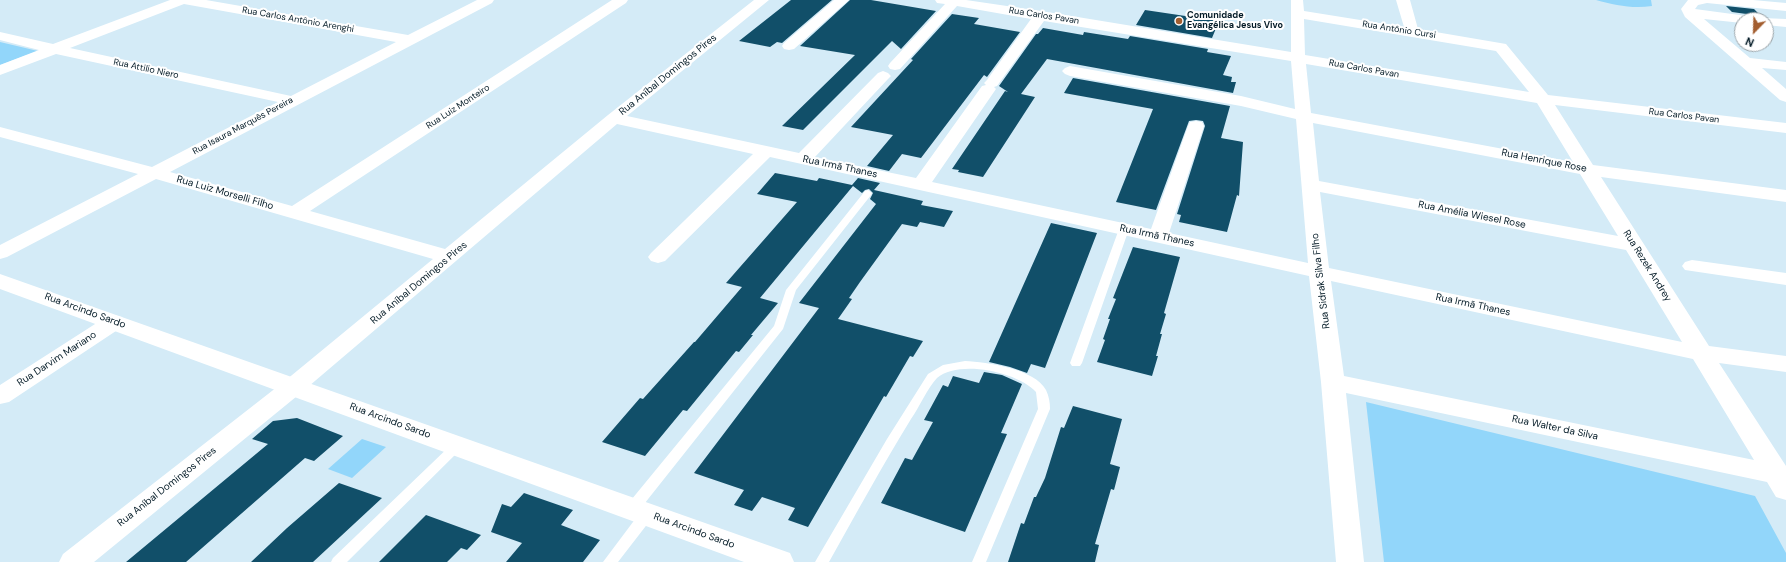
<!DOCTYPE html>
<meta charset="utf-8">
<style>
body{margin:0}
#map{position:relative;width:1786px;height:562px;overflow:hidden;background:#d4ebf7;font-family:"DM Sans",sans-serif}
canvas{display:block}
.north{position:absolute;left:1734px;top:12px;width:40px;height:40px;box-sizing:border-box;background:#fff;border:1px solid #9aa3a8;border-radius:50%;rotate:203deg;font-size:11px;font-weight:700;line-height:16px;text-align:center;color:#031a26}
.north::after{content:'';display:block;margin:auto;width:14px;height:18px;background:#a35e30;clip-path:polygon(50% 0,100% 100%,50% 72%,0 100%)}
</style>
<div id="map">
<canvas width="1786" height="562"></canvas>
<div class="north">N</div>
</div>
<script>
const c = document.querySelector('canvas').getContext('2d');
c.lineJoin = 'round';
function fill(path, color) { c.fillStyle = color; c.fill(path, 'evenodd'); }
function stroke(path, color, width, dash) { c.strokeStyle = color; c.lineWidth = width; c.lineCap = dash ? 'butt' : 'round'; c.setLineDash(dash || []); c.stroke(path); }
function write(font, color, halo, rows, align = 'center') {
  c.font = font + ' "DM Sans",sans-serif'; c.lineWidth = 4; c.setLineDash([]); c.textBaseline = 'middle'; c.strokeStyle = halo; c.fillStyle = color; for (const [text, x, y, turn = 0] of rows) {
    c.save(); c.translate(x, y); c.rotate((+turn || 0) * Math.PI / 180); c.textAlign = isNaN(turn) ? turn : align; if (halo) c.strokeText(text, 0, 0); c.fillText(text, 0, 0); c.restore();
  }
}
fill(new Path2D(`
 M1596 0H1651L1652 6C1632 9 1615 5 1596 0Z
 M0 42 38 51 0 65Z
 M1366 402 1755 496 1786 553V562H1384Z
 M362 439 386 447 352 478 328 469Z`), '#92d6fa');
fill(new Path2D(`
 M791 0H832L782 43 777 42 770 47 739 41Z
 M850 0H871L936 11 901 49 892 41 803 130 782 126 855 55 800 46Z
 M1726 6 1754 9 1761 16 1732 12Z
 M1145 10 1219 21 1212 38 1136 25Z
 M952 14 979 18 974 24 1020 32 987 77 984 75 921 158 902 154 889 171 867 166 893 135 851 127 913 60 911 59Z
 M1043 28 1083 35 1084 32 1128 39 1130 36 1208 49 1207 52 1231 56 1223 75 1232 77 1231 82H1236L1233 93 1047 59 1021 94 1035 97 983 177 958 172 959 170 952 169 1005 91 1008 92 999 86 1036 34H1038Z
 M1073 78 1230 106 1221 138 1243 142 1239 196 1237 195 1227 232 1179 222 1181 215 1177 214 1205 126 1203 121 1196 120 1189 121 1156 210 1116 202 1153 109 1064 93Z
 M775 173 817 181 819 178 852 185 858 178 880 183 874 190 923 201 921 205 953 211 944 227 920 222 917 227 902 224 860 282 849 298 852 299 838 319 923 341 913 357 910 356 886 397 884 396 808 527 788 520 795 508 762 497 752 511 734 505 744 490 694 473 819 308 799 303 876 204 870 199 873 193 869 189 865 190 862 193 853 186 760 298 778 303 751 335H753L739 352 736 351 687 411 683 410 645 456 602 442 640 398 643 399 694 342H695L742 287 726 283 797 202 757 194Z
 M1051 223 1097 233 1045 368 1031 364 1027 373 1010 367 989 362Z
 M1133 247 1180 257 1164 313 1166 314 1160 334H1162L1156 356H1158L1152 376 1097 362 1105 340 1103 339 1110 319H1108L1116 299 1113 298Z
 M984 372 1002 375 1022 384 1001 433 1007 434 965 532 881 503 905 458 912 460 933 422 924 420 943 385 948 387 953 376 979 383Z
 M1073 406 1122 419 1110 464 1120 467 1114 490 1111 489 1095 544 1099 545 1095 562H1008L1021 523 1024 524 1034 497H1036L1045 478 1061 427 1064 428Z
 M297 418 343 436 314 461 305 458 186 562H126L268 444 252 439 273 421Z
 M339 483 382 498 313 562H251L287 528Z
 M524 493 573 510 561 525 600 540 583 562H506L522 543 491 532 502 504 511 507Z
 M426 515 481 535 467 550 461 548 447 562H379Z`), '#114f69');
fill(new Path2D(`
 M868 190 872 193 871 195 796 290 783 329 637 513 632 514 627 513 625 509 627 505 774 326 786 290 865 191Z
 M1124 226 1129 229 1082 363 1080 366H1072L1070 363 1119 229Z
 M965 361C987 362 1035 369 1046 390 1049 396 1050 403 1050 409L986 562H972L1038 409 1036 392C1018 372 959 359 937 378 928 387 919 408 911 419 882 466 856 514 829 562H815L887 439 928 374 943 365Z
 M458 441 462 442 464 445 462 448 347 562H331L333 558 454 442Z
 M647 509 652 510 654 514 652 518 618 562H603L642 510Z`), '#fff');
fill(new Path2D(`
 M170 0H206L408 35 477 0H494L492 3 170 172 292 206 612 0H628L626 3 310 211 445 249 608 115 754 0H769L627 116 799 153 878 73 883 71 888 73 891 76 888 79 815 157 916 178 982 86 986 85 984 83 987 80 1031 19 957 6 900 69 895 70 890 69 888 66 890 63 945 4 937 3 935 0H966L1041 11 1291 52V0H1303L1304 11 1404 27 1396 0H1410L1418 29 1506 44 1548 95 1786 123V133L1555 105 1593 165 1786 190V202L1601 177 1709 346 1786 356V372L1719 363 1786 466V500L1776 497 1767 482 1346 393 1364 562H1336L1321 382 1309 276 770 157 665 261 658 263 651 261 648 257 651 253 753 154 617 124 302 392 94 562H59L63 554 286 380 433 259 156 179 7 257 0 259V245L138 174 0 137V127L152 167 278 102 56 54 0 75V65L39 50 0 40V32L53 44ZM184 4 396 42 291 96 70 48ZM1304 19 1496 51 1529 92 1305 55ZM1044 21 1291 61 1295 109 1241 96 1070 66 1065 68 1062 71 1065 74 1070 76 1241 106 1296 119 1308 263 1169 233 1204 126 1202 122 1196 121 1190 122 1188 126 1151 229 932 182 996 89 994 87 997 86ZM1306 64 1537 103 1573 162 1311 113ZM1313 123 1580 174 1618 236 1319 181ZM1320 192 1626 250 1682 342 1329 268ZM1331 281 1693 359 1754 460 1344 376Z
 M834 0H849L794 49 789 50 784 49 782 46 784 43Z
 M1688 0H1753L1786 3V11L1707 3 1698 5 1695 9 1762 18 1786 19V27L1766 25V20H1742V23L1704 19 1750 58 1786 62V70L1762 68 1786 89V102L1780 100 1685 17 1681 9Z
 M1692 260 1786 273V285L1685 270 1682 266 1685 262Z
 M114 315 122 317 125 322 122 327 9 402 0 404V385L106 317Z`), '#fff');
fill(new Path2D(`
 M0 274 790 553 794 562H744L0 289Z`), '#fff');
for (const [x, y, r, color] of [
 [1179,21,4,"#a35e30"]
]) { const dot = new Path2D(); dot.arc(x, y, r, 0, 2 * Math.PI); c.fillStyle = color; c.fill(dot); stroke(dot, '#fff', 1.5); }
write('9px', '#031a26', '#fff', [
 ["Rua Carlos Pavan",1044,16,9],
 ["Rua Carlos Antônio Arenghi",298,20,10],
 ["Rua Antônio Cursi",1399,30,9],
 ["Rua Attilio Niero",146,69,12],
 ["Rua Carlos Pavan",1364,69,10],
 ["Rua Luiz Monteiro",458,107,-33],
 ["Rua Carlos Pavan",1684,116,7],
 ["Rua Isaura Marquês Pereira",243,126,-28]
]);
write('bold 9px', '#031a26', '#fff', [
 ["Comunidade",1187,16],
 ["Evangélica Jesus Vivo",1187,26]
], 'left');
write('10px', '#031a26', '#fff', [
 ["Rua Aníbal Domingos Pires",668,75,-39],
 ["Rua Henrique Rose",1544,161,11],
 ["Rua Irmã Thanes",840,167,12],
 ["Rua Luiz Morselli Filho",225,193,16],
 ["Rua Amélia Wiesel Rose",1472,215,11],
 ["Rua Irmã Thanes",1157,236,12],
 ["Rua Rezek Andrey",1647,266,58],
 ["Rua Sidrak Silva Filho",1321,281,-97],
 ["Rua Aníbal Domingos Pires",419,283,-40],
 ["Rua Irmã Thanes",1473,305,12],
 ["Rua Arcindo Sardo",85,311,20],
 ["Rua Darvim Mariano",57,359,-33],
 ["Rua Arcindo Sardo",390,421,20],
 ["Rua Walter da Silva",1555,428,12],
 ["Rua Aníbal Domingos Pires",167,487,-38],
 ["Rua Arcindo Sardo",694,531,20]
]);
</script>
